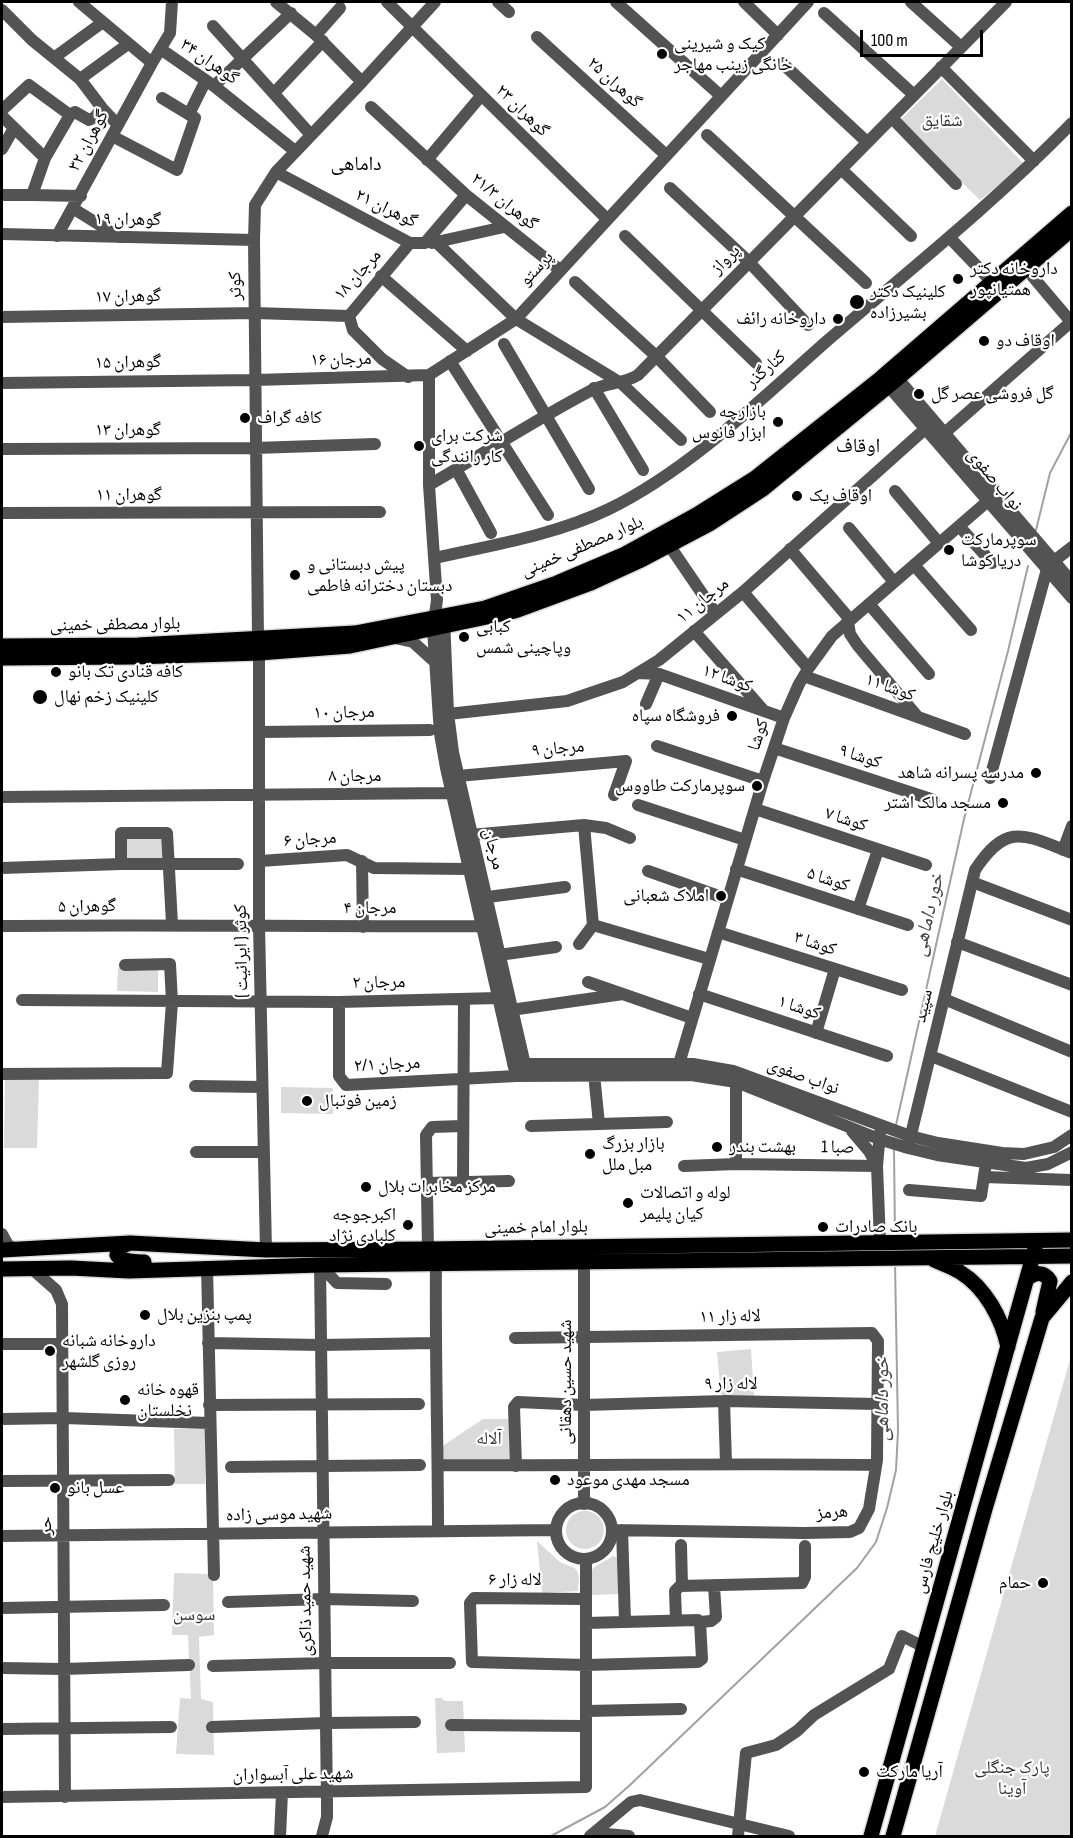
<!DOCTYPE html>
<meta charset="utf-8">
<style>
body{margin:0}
#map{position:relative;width:1073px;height:1838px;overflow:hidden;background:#fff;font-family:"Sofia Sans Condensed",sans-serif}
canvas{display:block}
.frame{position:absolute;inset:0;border:3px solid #000;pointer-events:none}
.scale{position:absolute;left:860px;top:30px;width:123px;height:27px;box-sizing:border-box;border:3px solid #000;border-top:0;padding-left:8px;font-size:18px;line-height:21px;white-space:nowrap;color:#000;-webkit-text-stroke:4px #fff;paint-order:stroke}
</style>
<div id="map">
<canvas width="1073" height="1838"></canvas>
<div class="frame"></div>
<div class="scale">100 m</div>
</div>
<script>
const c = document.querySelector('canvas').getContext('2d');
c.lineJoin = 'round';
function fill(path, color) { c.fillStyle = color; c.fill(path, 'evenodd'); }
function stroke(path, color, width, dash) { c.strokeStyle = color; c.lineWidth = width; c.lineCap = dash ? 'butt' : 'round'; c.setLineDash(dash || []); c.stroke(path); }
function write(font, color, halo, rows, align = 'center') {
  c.font = font + ' "Sofia Sans Condensed","Noto Naskh Arabic",sans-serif'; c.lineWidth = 4.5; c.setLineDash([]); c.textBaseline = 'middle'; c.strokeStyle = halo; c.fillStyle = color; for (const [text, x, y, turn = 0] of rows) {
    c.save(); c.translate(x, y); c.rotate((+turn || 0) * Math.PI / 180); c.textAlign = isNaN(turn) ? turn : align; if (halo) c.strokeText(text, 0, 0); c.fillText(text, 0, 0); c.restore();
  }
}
fill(new Path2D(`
 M942 79 1025 165 980 200 899 121Z
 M124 836H164L165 861H124Z
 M118 968 158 970V992L117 991Z
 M5 1079 39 1080 37 1148H4Z
 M281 1087 333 1088V1114L281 1113Z
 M751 1349 754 1397 721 1395 717 1352Z
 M1071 1356V1836H935Z
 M483 1419H509L510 1460 440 1461 441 1447Z
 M205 1428V1484H175L174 1429Z
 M566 1530a19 19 0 1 1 38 0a19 19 0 1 1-38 0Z
 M537 1541 560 1562 576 1569 579 1576 578 1591 542 1593Z
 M613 1556 618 1558 620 1594 591 1595V1576L593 1568Z
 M174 1573 213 1574 214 1635 199 1637 201 1699 213 1702 214 1755 176 1754 180 1698 191 1699 188 1635H172Z
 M435 1698H441L445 1701H463L465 1752 437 1753Z`), '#dadada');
stroke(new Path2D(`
 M1036 530 1050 473 1072 431
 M896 1125 964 819 1008 651 1028 566
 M894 1149 895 1236
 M551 1836 605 1807 630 1785 857 1568 876 1542 887 1508 896 1470 898 1431 895 1263`), '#a1a1a1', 2);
const major = new Path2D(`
 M2 646 138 645 355 633 485 608 557 583 623 555 696 515 755 478 881 378 1072 213
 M2 658 134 657 259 653 350 646 515 611 591 583 639 561 711 523 763 489 897 379 1072 229
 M130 1243 120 1247 117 1255C123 1263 135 1261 144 1262
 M2 1250 130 1243 266 1250 428 1249 1072 1240
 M934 1260C943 1264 952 1267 960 1272 986 1288 1002 1319 1008 1347
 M2 1269 71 1268 129 1271 320 1265 1072 1256
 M1027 1279C1035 1272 1044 1271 1050 1281L1043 1312
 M871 1836 1035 1249
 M893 1836 985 1509 1042 1318 1072 1282`);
stroke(major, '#dbdbdb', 18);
stroke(new Path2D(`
 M79 2 152 63 170 33 172 2
 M276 2 316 35 362 82
 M387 2 607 219
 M498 2 509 12
 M616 2 721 96
 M744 2 778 35
 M911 2 961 47
 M2 10 32 40 80 79 102 108 118 125
 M824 13 914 95
 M213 26 311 135
 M316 35 340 8
 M537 37 666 155
 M162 50 214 86 295 151
 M55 57 103 22
 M782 63 867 142
 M941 67 1034 161
 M80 79 128 44
 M214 86 291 13
 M274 93 323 41
 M371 107 466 195 560 270
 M2 110 29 85 70 115
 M189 114 206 80
 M2 116 45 158
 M892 118 956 184
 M707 135 866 283
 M112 136 177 170 195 118 162 98
 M2 149 14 128
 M427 160 481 96
 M841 169 911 236
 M276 172 410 243H425L466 195
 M670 188 749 262 808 325
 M2 195H32L45 158 70 115 75 112 89 120 95 117 102 108
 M32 195 81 196
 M74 209 119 237
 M2 234 254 240
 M57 236 152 63
 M625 236 756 363
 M949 237 992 282
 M432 243 504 227
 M437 243 516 319 621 383 681 440
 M381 276 467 351
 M1033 277 1071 322
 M575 282 656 356 710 412
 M349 316 353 330 382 359 408 377
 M2 317 255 313 349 316 410 243
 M504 344 589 489
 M450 361 548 515
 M893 373 1072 582
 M884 381 1072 598
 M2 383 255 380 429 375
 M594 388 643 470
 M940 437 1072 321
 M2 449 255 448 375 444
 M456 469 491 533
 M429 485C483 454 535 420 590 391 605 382 622 385 638 375L1006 2
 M895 491 939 543
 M2 513 380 512
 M959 526 992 563
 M849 528 894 582
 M669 545 716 614
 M790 549 847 616 850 634 858 646 918 717
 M435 558C493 545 555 535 609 509 689 470 761 399 828 340 911 269 996 201 1072 123
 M1054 561 1072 547
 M914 565 971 630
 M743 592 808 668
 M869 604 929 674
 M444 618 448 713 453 752 526 1069
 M694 631 764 711
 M395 638 413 642 435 662
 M258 639 254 240 255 205 276 172 362 82 435 2
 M259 653V925L266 1250
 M638 673 659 674 784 718
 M804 676 965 734
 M646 704 659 674
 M439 715 567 701 623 682 659 660 743 592 934 421
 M259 732 430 730
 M657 746 763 781
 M774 748 934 800
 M458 776 626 761 614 795
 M990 778 1047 569
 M2 797 451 793
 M638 805 745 840
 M755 809 926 865
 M470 835 584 825 606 828 630 838
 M1063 850 1072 826
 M260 861 347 855 374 868 468 869
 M362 861 363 927
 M121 864V833H167L172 924
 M2 868 121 864H238
 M736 869 908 925
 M648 871 727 899
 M972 882 1072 920
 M480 898 565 887
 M858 909 878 850
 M593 925 709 959
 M2 926C161 924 321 927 481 926
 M718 932 902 990
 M957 942 1072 985
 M579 944 593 925 584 825
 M499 955 556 947
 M588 982 692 1018
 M699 994 887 1056
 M944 999 1072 1052
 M22 1000 339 1002 498 998
 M339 1002V1076L346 1085 516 1076 691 1075 736 1082 879 1139 908 1148 937 1155 1026 1168 1048 1164 1072 1152
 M511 1010 623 994
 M816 1033 835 969
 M931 1056 1072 1112
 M513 1064H693L733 1071 910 1136 938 1143 1002 1153 1024 1154 1054 1147 1072 1135
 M2 1074 167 1073 172 1002 170 964 125 965
 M594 1074 599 1124
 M676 1074 763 781 784 718 799 684 808 669 832 636 996 494
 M516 1076 446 768 440 734 433 629 437 600 429 485V375L516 319 808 2
 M736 1082V1164L877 1166 869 1151 852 1131
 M195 1086 262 1087
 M531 1126 667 1122
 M909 1143 975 870C1007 821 1025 835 1072 853
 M196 1152H263
 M684 1166 736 1164
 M984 1177 1072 1180
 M463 1182 464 999
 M427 1183 509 1181
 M909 1190 981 1196 986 1163
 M2 1234 8 1245 15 1249
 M880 1242 877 1166 880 1132
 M428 1249 426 1135 432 1127 462 1126
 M320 1265 327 1802V1817L322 1836
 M320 1265 337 1283 386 1284
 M436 1265C435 1354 438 1442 438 1531
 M207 1267 214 1575
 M31 1268 56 1290 62 1304 65 1797
 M515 1338 872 1333 878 1341 877 1460 869 1509 859 1528 850 1532 805 1533 612 1530
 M208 1343 321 1345 434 1343
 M2 1344H64
 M724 1401 726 1463
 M209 1405 419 1404
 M2 1419 64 1418 209 1423
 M438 1465C584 1466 730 1463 876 1465
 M516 1466 514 1407 518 1402 584 1405 724 1401 878 1404
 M231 1467 420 1465
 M2 1481 169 1480
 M556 1531a28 28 0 1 1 56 0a28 28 0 1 1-56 0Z
 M584 1504V1261
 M622 1530 625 1621
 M2 1536 556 1530
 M681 1545 682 1586
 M586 1599 474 1598 470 1603 472 1662 586 1665 698 1662 702 1659 700 1622 698 1620 586 1623
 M228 1602 324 1599 413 1601
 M2 1608 164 1605
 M676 1619 675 1591 680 1586 802 1583 805 1577V1546
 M700 1622 711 1621 716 1617 714 1586
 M213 1666 325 1663H450
 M2 1668 63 1669 189 1665
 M586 1711 681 1709
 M451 1725 586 1726
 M212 1727 326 1723 415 1722
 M2 1729 171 1727
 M2 1797 586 1787V1559
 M595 1833 629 1836
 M280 1836 282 1793
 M590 1836 631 1802 640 1800 789 1836
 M738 1836 746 1753 776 1745 797 1731 814 1715 889 1669 902 1636 924 1647`), '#535353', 12);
stroke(major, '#000', 15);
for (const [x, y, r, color] of [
 [662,54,6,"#000"],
 [958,279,6,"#000"],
 [857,302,8,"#000"],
 [838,319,6,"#000"],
 [984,341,6,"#000"],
 [919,394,6,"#000"],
 [245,418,6,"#000"],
 [778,422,6,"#000"],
 [419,446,6,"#000"],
 [797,496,6,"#000"],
 [949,550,6,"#000"],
 [295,575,6,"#000"],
 [464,637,6,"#000"],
 [56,672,6,"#000"],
 [40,697,8,"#000"],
 [732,716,6,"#000"],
 [1036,773,6,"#000"],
 [757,786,6,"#000"],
 [1003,803,6,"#000"],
 [721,896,6,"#000"],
 [307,1101,6,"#000"],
 [717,1147,6,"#000"],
 [590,1154,6,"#000"],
 [366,1187,6,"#000"],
 [628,1203,6,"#000"],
 [408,1225,6,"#000"],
 [823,1227,6,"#000"],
 [145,1315,6,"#000"],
 [50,1351,6,"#000"],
 [125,1400,6,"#000"],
 [555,1480,6,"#000"],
 [55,1488,6,"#000"],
 [1043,1583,6,"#000"],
 [864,1772,6,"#000"]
]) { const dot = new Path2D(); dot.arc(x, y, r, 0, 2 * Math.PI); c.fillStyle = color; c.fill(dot); stroke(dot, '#fff', 2); }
write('18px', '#000', '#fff', [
 ["کیک و شیرینی",674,44],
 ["خانگی زینب مهاجر",674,65],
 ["داروخانه دکتر",970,269],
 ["همتیانپور",970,290],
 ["کلینیک دکتر",870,292],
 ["بشیرزاده",870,313],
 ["داروخانه رائف",826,319,"right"],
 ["اوقاف دو",996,341],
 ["گل فروشی عصر گل",931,394],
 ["بازارچه",766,412,"right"],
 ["ابزار فانوس",766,433,"right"],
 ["کافه گراف",257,418],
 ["شركت براى",431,436],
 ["كار رانندگى",431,457],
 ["اوقاف یک",809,496],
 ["سوپرمارکت",961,540],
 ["دریا کوشا",961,561],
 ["پیش دبستانی و",307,565],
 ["دبستان دخترانه فاطمی",307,586],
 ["کبابی",476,627],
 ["وپاچینی شمس",476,648],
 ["کافه قنادی تک بانو",68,672],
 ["کلینیک زخم نهال",54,697],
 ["فروشگاه سپاه",720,716,"right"],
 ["مدرسه پسرانه شاهد",1024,773,"right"],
 ["سوپرمارکت طاووس",745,786,"right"],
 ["مسجد مالک اشتر",991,803,"right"],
 ["املاک شعبانی",709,896,"right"],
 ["زمین فوتبال",319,1101],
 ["بازار بزرگ",602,1144],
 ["مبل ملل",602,1165],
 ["بهشت بندر",729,1147],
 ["مرکز مخابرات بلال",378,1187],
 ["لوله و اتصالات",640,1193],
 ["کیان پلیمر",640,1214],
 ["اکبرجوجه",396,1215,"right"],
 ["کلبادی نژاد",396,1236,"right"],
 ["بانک صادرات",835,1227],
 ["پمپ بنزین بلال",157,1315],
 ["داروخانه شبانه",62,1341],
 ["روزی گلشهر",62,1362],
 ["قهوه خانه",137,1390],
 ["نخلستان",137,1411],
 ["مسجد مهدی موعود",567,1480],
 ["عسل بانو",67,1488],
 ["حمام",1031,1583,"right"],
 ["آریا مارکت",876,1772]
], 'left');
write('18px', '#000', '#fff', [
 ["گوهران ۳۴",209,62,35],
 ["گوهران ۲۵",614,83,42],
 ["گوهران ۲۳",522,111,44],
 ["گوهران ۳۲",89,141,-62],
 ["گوهران ۲۱/۳",504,202,39],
 ["گوهران ۲۱",386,209,26],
 ["گوهران ۱۹",128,220,1],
 ["پرواز",726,260,-45],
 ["پرستو",537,269,-47],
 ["مرجان ۱۸",358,275,-48],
 ["کوثر",236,286,-91],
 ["گوهران ۱۷",128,297,-1],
 ["مرجان ۱۶",341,360,-1],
 ["گوهران ۱۵",128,363,-1],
 ["کنارگذر",766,370,-41],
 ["گوهران ۱۳",128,430],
 ["نواب صفوی",994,480,50],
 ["گوهران ۱۱",129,495],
 ["بلوار مصطفی خمینی",582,547,-23],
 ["مرجان ۱۱",703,601,-39],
 ["بلوار مصطفی خمینی",115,625,-1],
 ["کوشا ۱۲",727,679,20],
 ["کوشا ۱۱",890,688,20],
 ["مرجان ۱۰",344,713,-1],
 ["کوشا",759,735,-72],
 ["مرجان ۹",558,749,-5],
 ["کوشا ۹",860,757,18],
 ["مرجان ۸",355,776],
 ["کوشا ۷",846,820,18],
 ["مرجان ۶",310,840,-4],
 ["مرجان",493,849,76],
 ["کوشا ۵",828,880,18],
 ["گوهران ۵",87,907,-1],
 ["مرجان ۴",370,908],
 ["کوشا ۳",815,944,18],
 ["کوثر ( ایرانیت )",242,951,-91],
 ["مرجان ۲",379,983,-1],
 ["سپید",924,1006,-77],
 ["کوشا ۱",799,1008,18],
 ["مرجان ۲/۱",387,1065,-3],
 ["نواب صفوی",803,1077,20],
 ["صبا 1",838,1148,1],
 ["بلوار امام خمینی",536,1228,-1],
 ["لاله زار ۱۱",730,1317,-1],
 ["شهید حسین دهقانی",566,1382,-90],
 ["لاله زار ۹",731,1384],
 ["هرمز",832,1513,-5],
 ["شهید موسی زاده",279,1515,-1],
 ["حر",46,1526,-90],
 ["بلوار خلیج فارس",934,1542,-74],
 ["لاله زار ۶",515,1580],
 ["شهید حمید ذاکری",306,1601,-91],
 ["شهید علی آبسواران",293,1775,-1]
]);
write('18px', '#313131', '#fff', [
 ["شقایق",942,121],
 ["آلاله",489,1439],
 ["سوسن",194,1615],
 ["پارک جنگلی",1012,1768],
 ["آوینا",1012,1789]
]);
write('20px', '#000', '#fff', [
 ["داماهی",356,165],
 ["اوقاف",858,447]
]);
write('italic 20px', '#424242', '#fff', [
 ["خور داماهی",929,915,-77],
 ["خور داماهی",883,1399,-90]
]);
</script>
